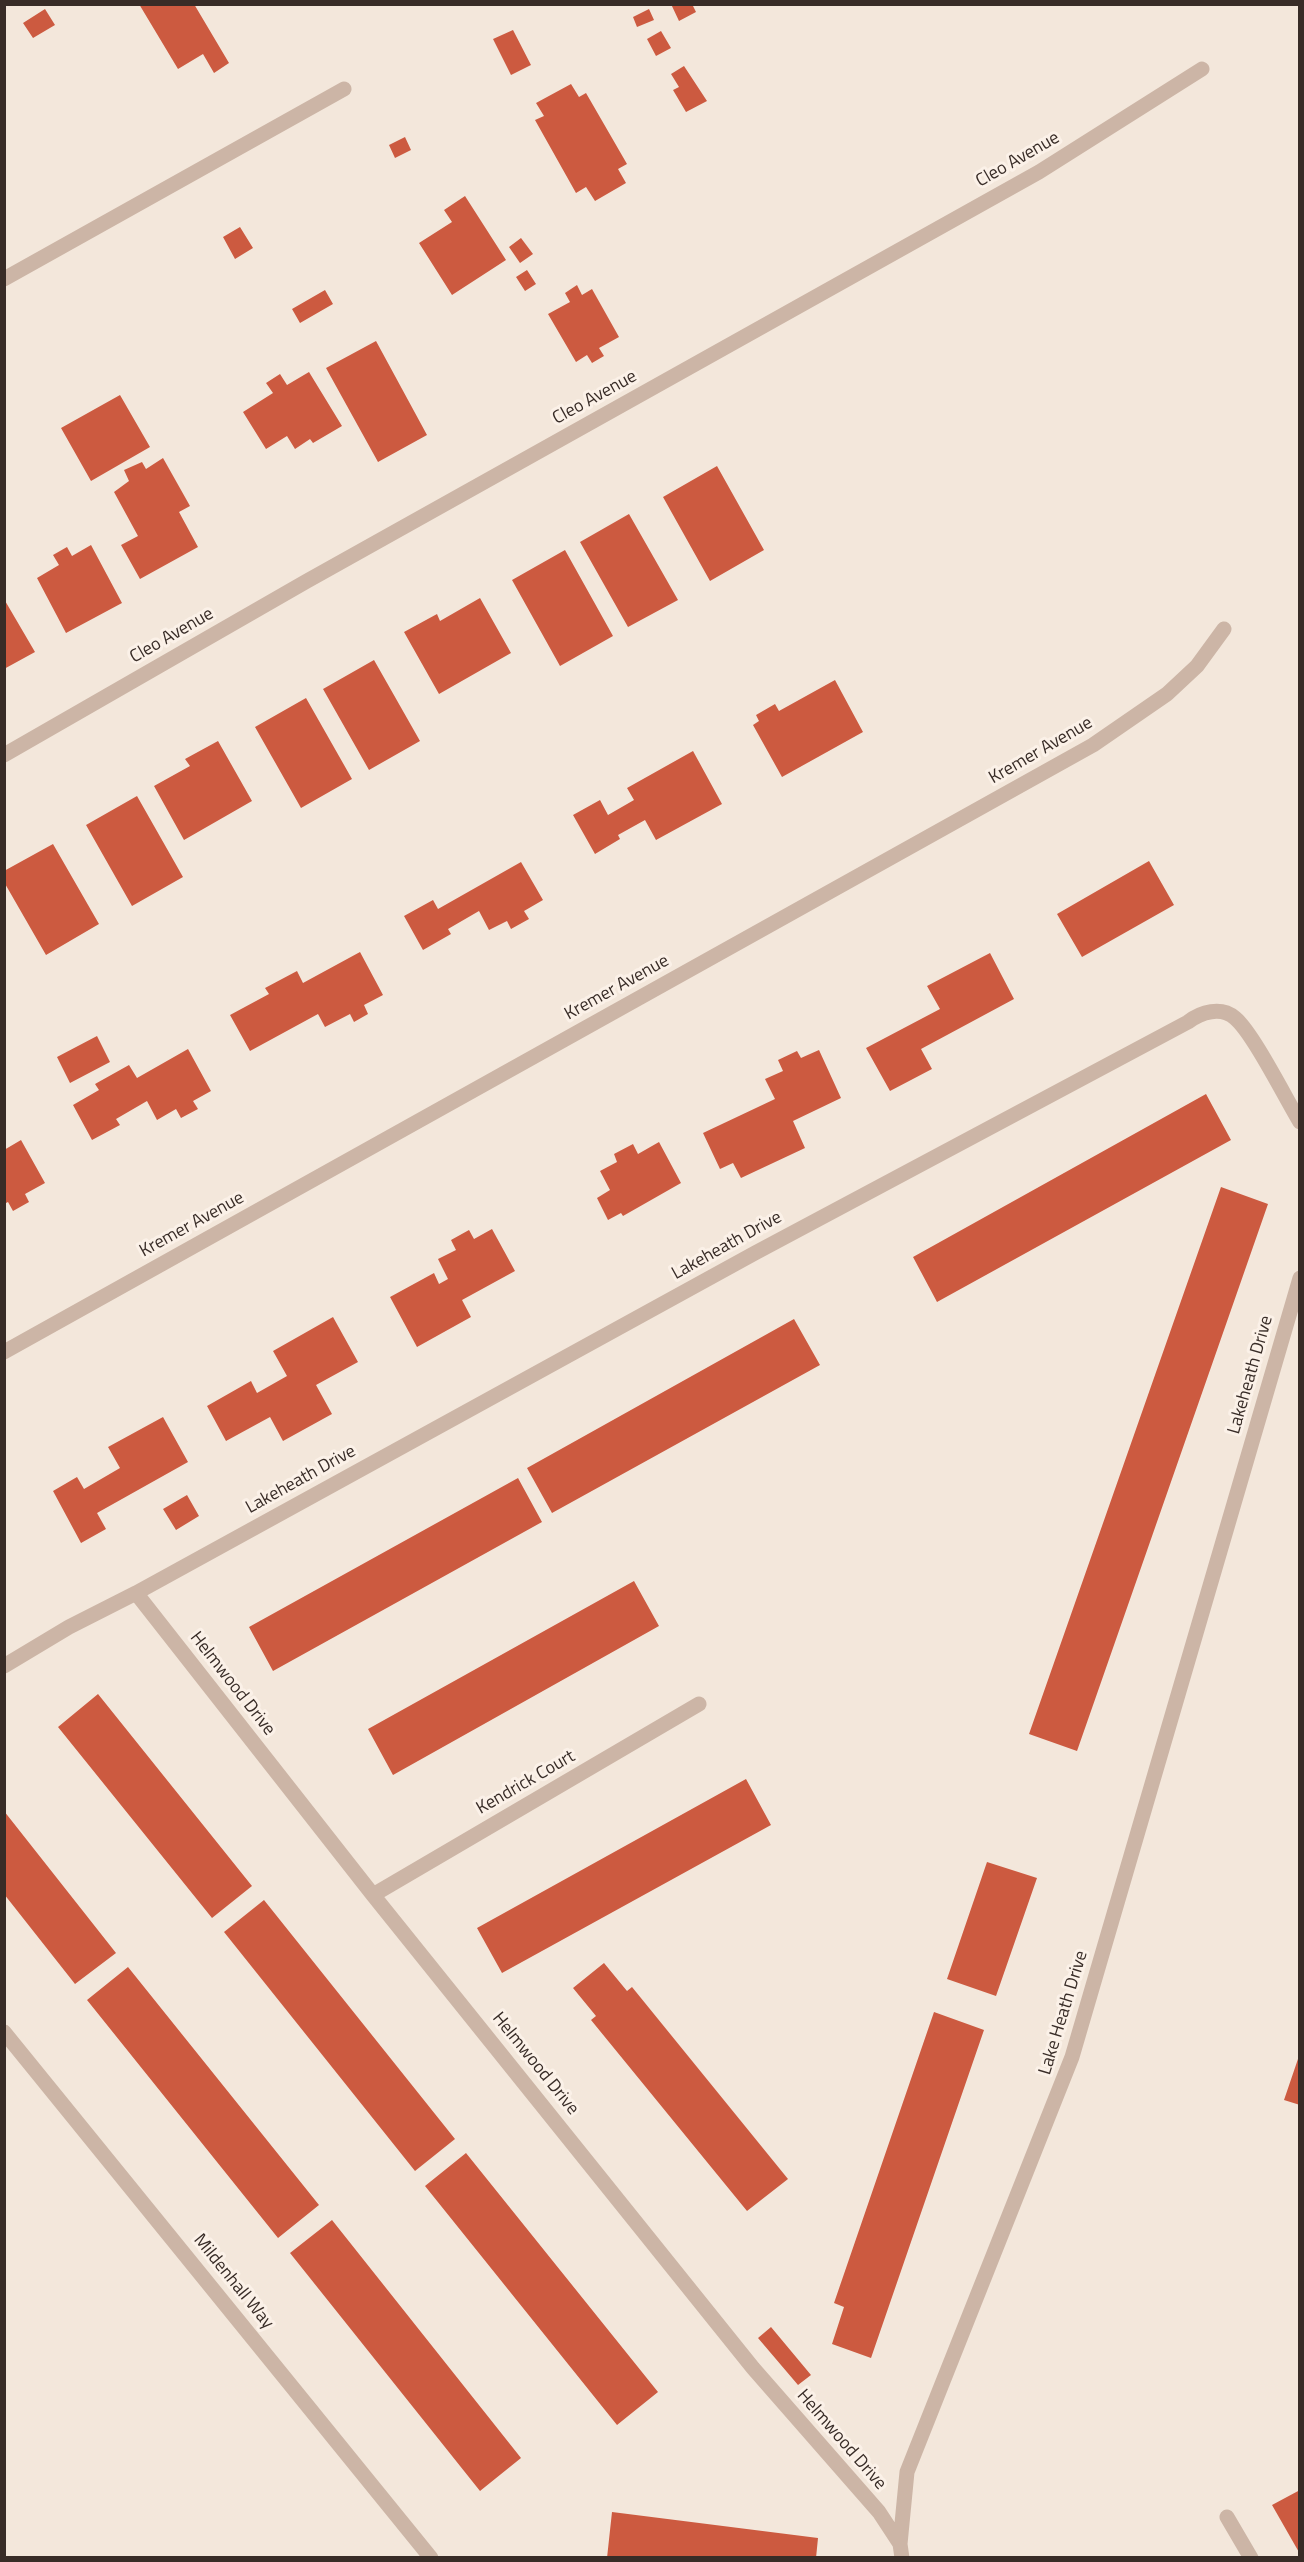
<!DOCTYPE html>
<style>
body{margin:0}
#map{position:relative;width:1304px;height:2562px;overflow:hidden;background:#f3e7db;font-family:"Titillium Web",sans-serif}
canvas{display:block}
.frame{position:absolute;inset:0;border:6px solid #382c27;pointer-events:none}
</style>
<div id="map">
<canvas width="1304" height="2562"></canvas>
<div class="frame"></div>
</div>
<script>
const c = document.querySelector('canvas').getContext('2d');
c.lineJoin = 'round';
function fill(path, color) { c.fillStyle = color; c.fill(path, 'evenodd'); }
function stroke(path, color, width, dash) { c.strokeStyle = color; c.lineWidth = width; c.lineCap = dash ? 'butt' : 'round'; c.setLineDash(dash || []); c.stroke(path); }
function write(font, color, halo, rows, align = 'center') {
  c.font = font + ' "Titillium Web",sans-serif'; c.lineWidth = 6; c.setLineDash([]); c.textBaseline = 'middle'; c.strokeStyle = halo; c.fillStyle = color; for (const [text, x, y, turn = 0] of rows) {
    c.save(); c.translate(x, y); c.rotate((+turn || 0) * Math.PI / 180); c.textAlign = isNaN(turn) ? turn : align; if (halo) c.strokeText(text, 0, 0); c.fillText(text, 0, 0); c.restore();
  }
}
fill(new Path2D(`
 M139 4H194L229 63 214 73 203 54 178 69Z
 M671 4H692L696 12 679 21Z
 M45 9 55 25 33 38 23 23Z
 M649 9 654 20 637 27 633 17Z
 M513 30 531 65 511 75 493 39Z
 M661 31 671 48 656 56 647 39Z
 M684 66 707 101 686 112 673 90 679 87 671 74Z
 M571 84 579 97 586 93 627 164 618 169 626 183 595 201 586 187 576 193 535 120 544 116 536 103Z
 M405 137 411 150 395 158 389 145Z
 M465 196 506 260 452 295 419 243 452 222 444 210Z
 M240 227 253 248 235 259 223 237Z
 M521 238 533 254 520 263 509 247Z
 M527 270 536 284 525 291 516 277Z
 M577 285 582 295 592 289 619 337 599 348 604 356 592 363 587 355 576 362 548 314 570 302 565 293Z
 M325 290 333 304 300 323 292 309Z
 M376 341 427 435 378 462 326 368Z
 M309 372 342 426 313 443 310 439 295 449 287 436 266 449 243 412 273 393 266 383 280 374 287 385Z
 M120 395 150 447 91 481 61 428Z
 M163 458 190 506 179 512 198 547 140 579 121 545 138 536 114 492 129 481 124 470 142 462 146 469Z
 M717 466 764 550 710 581 663 497Z
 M629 514 678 600 628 627 580 542Z
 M91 545 122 603 66 633 37 578 59 565 53 555 67 547 72 556Z
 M565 550 613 636 560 666 512 580Z
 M480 598 511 653 439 694 404 632 437 614 440 621Z
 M4 599 35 652 4 669Z
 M374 660 420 741 369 770 323 689Z
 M835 680 863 732 782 777 753 725 759 721 756 715 775 704 779 711Z
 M306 698 352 779 301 808 255 727Z
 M218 741 252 801 184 840 154 786 190 766 185 759Z
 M693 751 722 804 656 840 645 820 618 835 620 839 595 854 573 815 600 800 608 815 634 800 627 788Z
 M137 796 183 877 132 906 86 825Z
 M53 844 99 924 46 955 4 882V871Z
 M1149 861 1174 905 1082 957 1057 914Z
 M521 862 543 900 524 911 529 919 511 929 507 921 489 930 479 911 448 929 451 934 423 950 404 916 433 900 438 909Z
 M360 952 383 995 364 1005 368 1014 354 1022 350 1014 325 1027 318 1014 250 1051 230 1015 269 994 265 988 297 971 303 983Z
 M990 953 1014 999 921 1049 932 1069 890 1091 866 1048 940 1009 927 986Z
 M97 1036 110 1062 70 1083 57 1057Z
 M188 1049 211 1091 193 1101 198 1109 181 1118 176 1109 157 1120 147 1101 116 1119 120 1125 92 1140 73 1105 99 1090 95 1084 129 1065 137 1078Z
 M819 1050 841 1098 793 1121 805 1148 741 1178 733 1163 720 1169 703 1133 775 1099 765 1079 783 1071 778 1060 797 1051 801 1058Z
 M1206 1094 1231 1140 937 1302 913 1257Z
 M21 1140 45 1183 25 1194 29 1202 13 1211 8 1202 4 1204V1150Z
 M659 1142 681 1183 623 1216 621 1213 608 1220 597 1198 610 1190 600 1171 617 1162 614 1154 633 1144 638 1154Z
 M1221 1187 1268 1204 1077 1751 1029 1734Z
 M492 1229 515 1271 462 1300 471 1317 417 1347 390 1297 434 1273 439 1284 448 1279 438 1259 456 1250 451 1240 469 1230 474 1239Z
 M333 1317 358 1362 316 1385 332 1414 283 1441 270 1417 226 1441 207 1406 251 1381 257 1393 287 1376 273 1351Z
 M794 1319 820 1365 552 1513 527 1468Z
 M163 1417 188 1462 97 1513 106 1529 81 1543 53 1491 77 1477 84 1489 120 1468 108 1447Z
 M518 1478 542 1522 273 1671 249 1627Z
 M187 1495 199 1516 176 1530 163 1509Z
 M634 1581 659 1626 393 1775 368 1729Z
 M98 1694 252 1886 212 1918 58 1727Z
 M746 1779 771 1825 502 1973 477 1928Z
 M4 1811 116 1953 75 1984 4 1894Z
 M987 1862 1037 1878 996 1996 947 1979Z
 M264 1900 455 2139 415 2171 224 1932Z
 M604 1963 627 1991 632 1987 788 2179 747 2211 591 2020 596 2016 573 1988Z
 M128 1967 319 2205 278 2238 87 2000Z
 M934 2012 984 2030 871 2358 832 2344 844 2307 834 2303Z
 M1299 2056H1300V2105L1284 2100Z
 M466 2153 658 2392 617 2425 425 2186Z
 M332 2220 521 2458 480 2491 290 2253Z
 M771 2327 811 2375 798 2385 758 2338Z
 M1300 2490V2554L1272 2505Z
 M612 2512 818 2538 816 2558H607Z`), '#cc5a40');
stroke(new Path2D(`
 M4 279 344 89`), '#ccb5a6', 15);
stroke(new Path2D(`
 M4 755 307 581 1039 172 1202 69
 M4 1352 1093 745 1167 694 1197 666 1224 629
 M136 1593 373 1895 753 2368 879 2512 900 2544 902 2558
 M4 1666 69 1627 136 1593 755 1253 1188 1022C1201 1012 1221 1006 1235 1018 1253 1033 1286 1099 1300 1122
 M373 1895 699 1704
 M4 2032 431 2558
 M1227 2517 1251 2558
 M900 2544 907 2472 1072 2057 1300 1278`), '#ccb5a6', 15);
write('18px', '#382c27', '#fbf1e8', [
 ["Cleo Avenue",1018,160,-30],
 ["Cleo Avenue",595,398,-29],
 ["Cleo Avenue",172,636,-30],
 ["Kremer Avenue",1041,751,-30],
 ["Kremer Avenue",617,988,-29],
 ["Kremer Avenue",192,1225,-29],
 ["Lakeheath Drive",727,1246,-29],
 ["Lakeheath Drive",1251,1375,-74],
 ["Lakeheath Drive",301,1480,-29],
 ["Helmwood Drive",232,1684,52],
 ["Kendrick Court",526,1783,-30],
 ["Lake Heath Drive",1064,2013,-73],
 ["Helmwood Drive",535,2064,51],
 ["Mildenhall Way",233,2282,51],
 ["Helmwood Drive",841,2440,49]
]);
</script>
